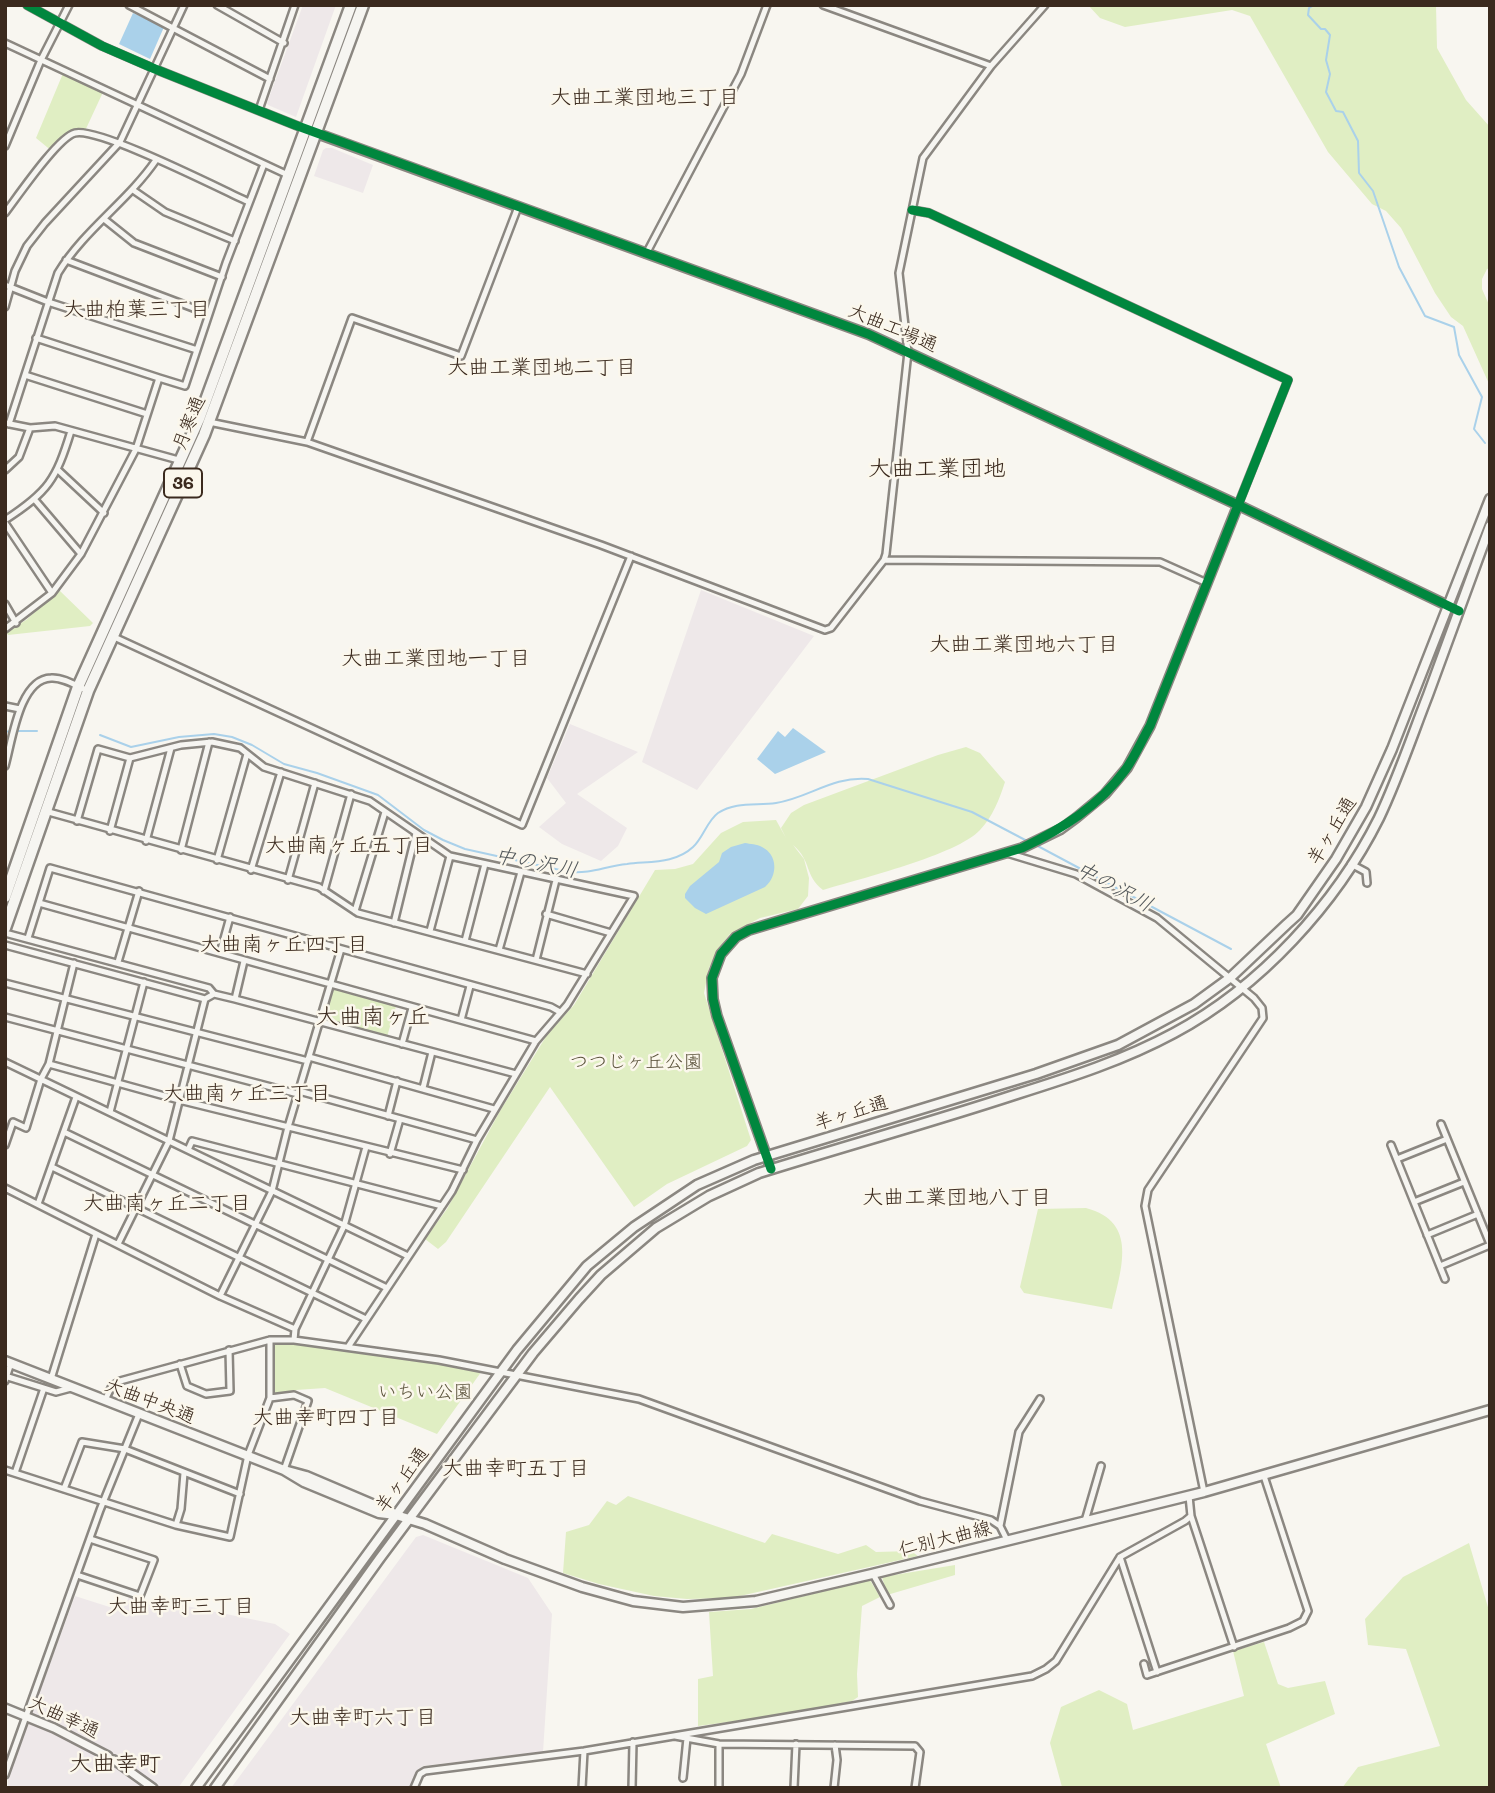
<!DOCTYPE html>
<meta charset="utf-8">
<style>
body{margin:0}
#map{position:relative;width:1495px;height:1793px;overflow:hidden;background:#f8f6f0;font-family:Mali,sans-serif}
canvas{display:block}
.frame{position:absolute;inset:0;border:7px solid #3b2a1e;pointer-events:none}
</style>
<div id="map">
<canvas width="1495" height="1793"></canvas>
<div class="frame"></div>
</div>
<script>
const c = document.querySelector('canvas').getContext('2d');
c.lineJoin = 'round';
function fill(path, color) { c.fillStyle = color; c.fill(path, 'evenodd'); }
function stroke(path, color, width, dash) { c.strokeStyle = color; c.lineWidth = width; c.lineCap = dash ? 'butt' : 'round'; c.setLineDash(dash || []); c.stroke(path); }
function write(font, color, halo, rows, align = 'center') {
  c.font = font + ' Mali,"Klee One",sans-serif'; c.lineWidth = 5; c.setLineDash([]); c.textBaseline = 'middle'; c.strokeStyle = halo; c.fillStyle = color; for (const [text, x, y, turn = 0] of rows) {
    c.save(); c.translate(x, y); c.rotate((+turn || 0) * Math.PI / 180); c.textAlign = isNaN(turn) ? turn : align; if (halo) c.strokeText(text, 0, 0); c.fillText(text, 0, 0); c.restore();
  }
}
fill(new Path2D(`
 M303 5H336L296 117 268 105 267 103Z
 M326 148H332L373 165 363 193 314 176 323 150Z
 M701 590 814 636 697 790 642 762Z
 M570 724 638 752 577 794 627 828 618 846 601 861 562 844 539 827 566 803 547 778Z
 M423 1535 528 1578 552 1614 543 1752 422 1766 409 1788H231L416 1537Z
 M75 1596 122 1611 129 1597 143 1601 167 1602 275 1624 290 1634 178 1788H8V1777Z`), '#eee8e9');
fill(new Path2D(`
 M1088 5H1436L1437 48 1466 100 1490 127V268L1487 269 1482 279V289L1490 307V386L1463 326 1451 317 1435 293 1401 228 1386 211 1372 204 1328 152 1250 16 1232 10 1125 27 1100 18Z
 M64 71 104 90 84 133H75L53 152 36 138Z
 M59 590 93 623 90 626 8 635 6 632 26 620Z
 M966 747 980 753 1005 782C999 800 993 816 980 830 957 855 859 879 823 890 804 875 812 861 793 845L804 859 809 878 808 896 798 909 760 918 730 934 718 949 709 968 704 993 751 1140 747 1146 667 1184 634 1207 550 1087 446 1242 438 1249 425 1239 447 1209 500 1111 547 1035 574 1005 655 870 675 869 693 864 721 833 743 822 776 820 786 838 781 828 791 813 804 805 938 755Z
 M330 985 397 1003 386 1040 319 1021Z
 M1086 1208C1139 1222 1121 1269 1112 1309L1024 1293 1020 1287 1038 1209Z
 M270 1340H294L484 1368 437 1434 325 1388 296 1390 294 1395 270 1398Z
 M628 1496 765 1543 772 1534 838 1554 866 1545 876 1552 911 1551 918 1556 731 1598 687 1599 654 1596 599 1584 563 1573 566 1532 589 1525 607 1501 616 1505Z
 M1469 1543 1490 1614V1788H1342L1358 1767 1440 1746 1406 1649 1368 1645 1365 1619 1403 1577Z
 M955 1565V1575L887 1595 882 1577Z
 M870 1580 880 1597 862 1606 857 1674 858 1697 852 1701 790 1714 698 1726V1679L713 1676 709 1612 751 1609Z
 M1264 1642 1278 1684 1288 1688 1325 1681 1335 1714 1266 1744 1281 1788H928L1062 1787 1050 1743 1061 1707 1099 1690 1127 1704 1133 1730 1244 1696 1233 1651Z`), '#e0eec3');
fill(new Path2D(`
 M133 13 164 27 150 59 119 44Z
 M793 728 826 752 775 774 757 759 778 731 785 737Z
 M745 843C750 844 757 844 762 847 778 855 778 876 765 887L706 914 695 908 685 898V894L690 886 719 862 722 853 731 847Z`), '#aad1ea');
stroke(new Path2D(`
 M1314 5 1309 8 1308 15 1321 29H1325L1330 35 1326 60 1330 74 1326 92 1336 111 1343 112 1358 141 1359 173 1373 191 1399 267 1425 316 1454 327 1459 355 1482 397 1474 429 1485 443
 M17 731H37
 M5 732 11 731
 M100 735 131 747 179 737 214 734 232 737 252 745 284 764 317 773 378 795 424 830 443 840 465 849 569 872C592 874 605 866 627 864 649 861 675 864 693 847 703 838 707 821 718 813 736 801 757 806 776 803 809 798 832 776 868 779L972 812 1029 842
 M1034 844 1231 949`), '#aad1ea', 2);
const minor = new Path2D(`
 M27 5 102 46 155 69 305 129
 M129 5 270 79
 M217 5 284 43
 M823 5 991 66
 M5 43 290 176
 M259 110 295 5
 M5 146 41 60 69 5
 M133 190 165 212 235 241
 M912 210 929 213 1288 380 1238 505
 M5 213C18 196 58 137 75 133 99 127 220 189 249 202
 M104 219 134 243 222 277
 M646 254 741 74 767 5
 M66 260 209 314
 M5 285 48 302 197 350
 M5 307 15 271 27 246 45 223 120 142 184 5
 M36 338 159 378
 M25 375 147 414
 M209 422 307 442 601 545 825 630 831 628 884 560 886 554 908 352 899 273 923 158 991 66 1045 5
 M5 423 30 428 55 426 182 461
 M9 424 58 273C84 230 128 201 156 160
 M307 442 352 318 461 356 518 207
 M5 470 19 457 30 428
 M58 470 104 513
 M35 500 81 554
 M5 520C48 492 56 480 71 431
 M5 523 52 593
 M884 560 1160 562 1207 583
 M5 604 16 623
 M5 629 52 593 81 554 136 449 159 378 185 386 226 263 264 164
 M112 636 522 825 631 556
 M5 706 20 709
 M5 766C12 742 19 679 51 678 63 677 77 686 88 691
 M45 811 319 887 358 913 587 974
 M77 821 98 749 130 758 181 745 212 742 240 748 264 767 370 801 450 856 634 896 567 1005 536 1041 477 1140 452 1191 348 1347
 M110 831 130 758
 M146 841 171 748
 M181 850 209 742
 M1007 853 1076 874 1157 918 1254 998 1262 1008 1263 1018 1148 1190 1145 1206 1204 1492
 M217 860 247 754
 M1351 864 1366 872 1367 883
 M251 870 281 772
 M288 880 315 783
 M324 891 351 794
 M39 903 536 1041
 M355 911 385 812
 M546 914 611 933
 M394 923 416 833
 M430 931 450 856
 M5 933 209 988 214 994
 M28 938 50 868 551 1007 560 1012
 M465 941 485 864
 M5 945 205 999 214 994 235 999 516 1074
 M499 950 521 872
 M220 953 230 917
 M536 960 556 880
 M118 962 139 891
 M5 983 308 1061
 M235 999 244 961
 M5 1017 298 1094
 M461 1020 470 986
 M402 1044 412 1008
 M309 1057 494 1109
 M5 1062 408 1256
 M49 1064 179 1100 463 1170
 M423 1088 432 1052
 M299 1091 477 1140
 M110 1112 144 982
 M388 1116 397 1081
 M1441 1124 1490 1244
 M64 1132 387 1288
 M5 1145 13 1122 26 1128 41 1079 49 1064 74 963
 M1391 1145 1445 1279
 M188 1150 192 1141 442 1206
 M390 1154 400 1119
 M1397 1159 1447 1139
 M52 1167 366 1319
 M5 1188 220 1296 295 1329
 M1414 1202 1464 1182
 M38 1204 76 1097
 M1427 1235 1478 1214
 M118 1244 169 1141 205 999
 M1440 1266 1490 1245
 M220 1296 272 1191 288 1127 341 949
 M294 1340 295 1329 344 1226 366 1147
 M180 1364 187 1386 206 1394 230 1391 229 1350
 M5 1376 56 1392 71 1388
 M51 1379 96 1234
 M5 1381 11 1363
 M270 1398 294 1395 308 1401 284 1470
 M105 1400 112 1386 120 1381 270 1340H294L439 1360 639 1399 920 1501 991 1520 1000 1526 1007 1540
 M5 1470 176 1525 230 1537 248 1455 270 1398V1340
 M15 1473 44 1388
 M64 1489 82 1442 125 1449 240 1494
 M1191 1516 1234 1647
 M1085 1521 1101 1466
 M176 1525 181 1509 184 1473
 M1000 1526 1019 1432 1040 1399
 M1120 1557 1157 1672
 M873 1574 890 1605
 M77 1575 140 1596 154 1560 90 1539
 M1144 1664 1147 1675 1289 1628 1303 1621 1308 1611 1264 1476
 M675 1736 719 1744 915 1746 920 1752 915 1788
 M5 1775 100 1510 139 1414
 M683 1778 687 1738
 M414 1788 420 1774 425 1771 584 1751 1032 1676 1046 1669 1056 1661 1120 1557 1185 1521 1191 1516 1189 1496
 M582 1788 584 1751
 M632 1788 633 1742
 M719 1788V1744
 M794 1788 796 1744
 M834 1788 837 1760 835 1745`);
const tertiary = new Path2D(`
 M313 132 868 334 1238 505 1459 611
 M771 1169 717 1016 713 999 712 978 721 954 736 937 749 930 1022 848 1061 829 1076 818 1105 794 1127 768 1150 726 1238 505
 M5 1708 54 1728 108 1756
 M114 1760 153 1788`);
const secondary = new Path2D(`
 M5 1361 284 1470 306 1476 393 1513
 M284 1470 304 1482 379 1513 396 1515 425 1524 505 1559 582 1587 633 1601 683 1607 756 1601 872 1574 1204 1492 1490 1410
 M196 1788 517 1350 587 1266 634 1227 697 1185 754 1160 1036 1074 1118 1045 1194 1004 1231 977 1287 924 1297 915 1336 859 1366 807 1392 749 1490 499
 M215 1788 380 1558 533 1353 579 1299 601 1275 656 1228 709 1196 759 1173C845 1146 932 1122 1017 1094 1071 1077 1124 1060 1174 1033 1260 987 1336 904 1379 818 1398 778 1412 736 1428 695 1448 639 1469 583 1490 526`);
const trunk = new Path2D(`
 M5 897 78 687 199 419 351 5
 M5 928 88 691 204 435 363 5`);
stroke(minor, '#8b8781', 10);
stroke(tertiary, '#8b8781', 12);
stroke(secondary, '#8b8781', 13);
stroke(trunk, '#8b8781', 15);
stroke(minor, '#f6f5f1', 5);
stroke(tertiary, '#f6f5f1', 7);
stroke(secondary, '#f6f5f1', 8);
stroke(trunk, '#f6f5f1', 10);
stroke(new Path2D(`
 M27 5 102 46 155 69 295 125 868 334 1238 505 1459 611
 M771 1169 717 1016 713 999 712 978 721 954 736 937 749 930 1022 848C1062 829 1099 806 1126 769 1135 756 1142 740 1150 726L1288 380 929 213 912 210`), '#00873e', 9);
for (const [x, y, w] of [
 [183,483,38]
]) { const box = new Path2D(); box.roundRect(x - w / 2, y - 14.5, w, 29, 5); c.fillStyle = '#fbf7ec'; c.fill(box); stroke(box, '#3b2a1e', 2); }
write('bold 18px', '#3b2a1e', null, [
 ["36",183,483]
]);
write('19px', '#3b2a1e', '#fbf7ec', [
 ["大曲工場通",893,328,23],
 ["月寒通",189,423,-68],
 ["羊ヶ丘通",1332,831,-59],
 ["羊ヶ丘通",851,1113,-17],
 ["大曲中央通",150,1401,21],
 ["羊ヶ丘通",402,1480,-54],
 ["仁別大曲線",945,1539,-14],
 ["大曲幸通",64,1717,25]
]);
write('19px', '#585038', '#fbf7ec', [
 ["つつじヶ丘公園",636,1062],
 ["いちい公園",425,1392]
]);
write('21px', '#3b2a1e', '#fbf7ec', [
 ["大曲工業団地三丁目",645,98],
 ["大曲柏葉三丁目",137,310],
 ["大曲工業団地二丁目",542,368],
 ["大曲工業団地六丁目",1024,645],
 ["大曲工業団地一丁目",436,659],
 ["大曲南ヶ丘五丁目",349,846],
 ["大曲南ヶ丘四丁目",284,945],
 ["大曲南ヶ丘三丁目",247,1094],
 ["大曲工業団地八丁目",957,1198],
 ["大曲南ヶ丘二丁目",167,1204],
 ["大曲幸町四丁目",326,1418],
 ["大曲幸町五丁目",516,1469],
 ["大曲幸町三丁目",181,1607],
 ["大曲幸町六丁目",363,1718]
]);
write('italic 21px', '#52575a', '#fbf7ec', [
 ["中の沢川",536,863,11],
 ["中の沢川",1114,887,28]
]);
write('23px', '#3b2a1e', '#fbf7ec', [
 ["大曲工業団地",937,469],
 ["大曲南ヶ丘",373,1017],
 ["大曲幸町",115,1764]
]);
</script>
